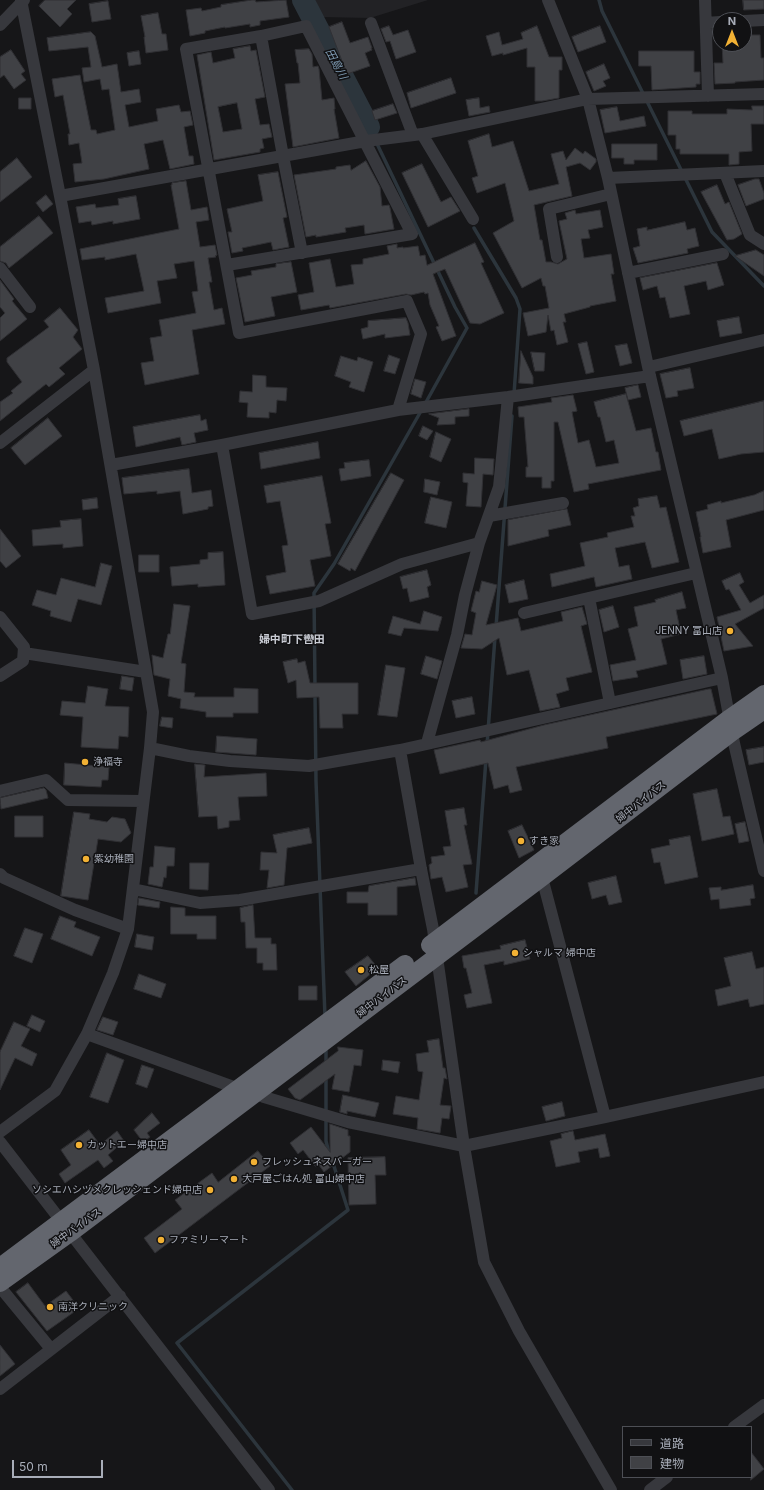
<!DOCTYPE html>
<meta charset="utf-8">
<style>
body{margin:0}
#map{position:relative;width:764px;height:1490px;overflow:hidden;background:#161618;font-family:Inter,"Noto Sans JP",sans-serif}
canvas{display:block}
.legend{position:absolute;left:622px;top:1426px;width:130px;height:52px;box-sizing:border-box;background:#111113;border:1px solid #4d4f55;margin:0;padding:5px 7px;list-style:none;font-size:12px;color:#a8adb8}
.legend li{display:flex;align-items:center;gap:8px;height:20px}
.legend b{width:20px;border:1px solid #4d4f55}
.north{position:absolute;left:712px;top:12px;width:40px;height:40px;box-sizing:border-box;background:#111113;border:1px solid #4d4f55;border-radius:50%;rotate:0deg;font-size:11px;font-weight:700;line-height:16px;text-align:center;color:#a8adb8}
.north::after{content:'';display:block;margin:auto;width:14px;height:18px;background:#f2b134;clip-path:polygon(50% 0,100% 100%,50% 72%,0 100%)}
.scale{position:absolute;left:12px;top:1460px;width:91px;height:18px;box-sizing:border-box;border:2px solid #a8adb8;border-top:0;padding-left:5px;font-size:12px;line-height:14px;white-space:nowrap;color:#a8adb8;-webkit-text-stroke:3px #111113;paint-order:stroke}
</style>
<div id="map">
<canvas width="764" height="1490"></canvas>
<ul class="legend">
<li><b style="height:5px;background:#37383d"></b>道路</li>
<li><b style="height:11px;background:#404145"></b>建物</li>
</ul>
<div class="north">N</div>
<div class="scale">50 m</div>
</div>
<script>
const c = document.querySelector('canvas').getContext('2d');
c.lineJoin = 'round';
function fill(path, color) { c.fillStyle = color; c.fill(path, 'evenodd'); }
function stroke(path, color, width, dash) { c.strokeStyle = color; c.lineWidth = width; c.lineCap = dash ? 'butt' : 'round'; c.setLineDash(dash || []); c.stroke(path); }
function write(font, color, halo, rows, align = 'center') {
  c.font = font + ' Inter,"Noto Sans JP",sans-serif'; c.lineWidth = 3; c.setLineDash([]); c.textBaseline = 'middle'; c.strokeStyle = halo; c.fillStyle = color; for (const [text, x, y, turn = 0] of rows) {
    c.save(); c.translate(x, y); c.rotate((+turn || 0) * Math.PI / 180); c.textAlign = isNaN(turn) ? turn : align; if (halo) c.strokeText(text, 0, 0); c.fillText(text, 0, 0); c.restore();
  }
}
fill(new Path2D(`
 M311 0H428L370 18 321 17Z`), '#222225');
stroke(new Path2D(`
 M599 0 602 11 712 232 764 286
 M369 127 455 307 467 328 425 404
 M474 228 516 298 520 309 514 394
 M496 627 512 416
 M315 688 314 593 334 564 421 411
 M315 694 316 781 325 1017
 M487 745 495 637
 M476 893 486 759
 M326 1048V1063
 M326 1076V1141L329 1153
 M292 1490 177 1343 348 1210 332 1160`), '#2c353c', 3.5);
stroke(new Path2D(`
 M303 0 369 127`), '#2c353c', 22);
const building = new Path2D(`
 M45 0H76L67 9 72 14 60 27 39 6Z
 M252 0H255L256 2 286 0 289 17 260 21V25L250 27V24L225 28V27L205 31V33L190 36 186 10 201 8 202 11 221 7V5Z
 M743 0H764V9L744 10Z
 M108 1 111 19 92 22 89 4Z
 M158 13 162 34H166L168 50 146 53 144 37H145L141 16Z
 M342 22 350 43 368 37 372 48H371L372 50 365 53 370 66 347 74 329 27Z
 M389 26 393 35 408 30 416 52 396 59 390 41 386 42 381 29Z
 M537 26 549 57H562V70H559V98L542 101H535V67H527V48L503 55V53L492 56 486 36 499 32 502 45 523 39 521 33Z
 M600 26 606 42 578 52 572 37Z
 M91 32 95 36 102 67 117 64 121 92 139 89 141 102 125 105 129 127 158 121 156 109 179 105 181 112 190 111 193 125 184 127 189 156H193L194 164 170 169 163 140 144 144 149 169 104 179 75 182 73 164 82 163 79 143 69 145 68 134H70L63 95 55 97 52 79 80 75 91 130H96L97 134 115 130 109 89 102 90 100 79 84 82 82 68 91 67 88 47 49 51 47 38Z
 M744 35H760L761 58H764V80L735 82V83L715 84 714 63H723L722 44H744Z
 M250 46 251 51 256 50 265 97 255 99 260 125 269 124 272 137 262 139 264 148 260 149V152L214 160 197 55 211 52 213 63 235 58 233 49ZM237 103 242 129 223 132 218 107Z
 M309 49 312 54 313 67 318 66 319 69 322 100 334 98 335 109H334L339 138 293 147 285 84 300 83 298 63H297L295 50Z
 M11 50 25 71 21 74 26 80 14 89 4 75 0 78V57Z
 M139 51 141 64 129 66 127 53Z
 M639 51H694V72H700V84H696V87L652 90 651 66H639Z
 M604 64 610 78 603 81 606 86 594 91 586 72Z
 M451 78 456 93 411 108 407 93Z
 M19 98H31V109H19Z
 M479 98 480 108 489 106 490 112 469 116 466 100Z
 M393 104 397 113 375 120 372 111Z
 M752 106H764V124H751L752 151 739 152V164L729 165V154H680V149H676V135H668V111H692V114H727V109L752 110Z
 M617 107 620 121 644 116 646 126 605 133 600 110Z
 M489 134 492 147 513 141 529 191 559 184 551 154 563 151 566 160 575 148 583 154 585 151 596 159V162L590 170 580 163 566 167 572 196 534 205 540 240H542L546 262H551L558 264 567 259 559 221 567 219 565 213 575 210 576 214 600 210 603 227 588 230 590 238 581 239 584 258 611 254 614 274H611L616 301 590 306V307L564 314 566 322H563L568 342 557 345 554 330 551 331 548 315 546 332 528 336 523 313 549 308 545 286H543L541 278 522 288 493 233 514 221 505 183 477 193 472 178 478 176 468 141Z
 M612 144H657V160H634V164H624V158H612Z
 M17 158 32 177 0 202V172Z
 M366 161 380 187 382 206 389 205 390 208 394 229 365 234 364 225 345 228 346 232 316 237V235L306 237 294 175 336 169V167L350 165 351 170Z
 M422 164 441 202 451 197 460 211 428 227 402 173Z
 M278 172 287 217 283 218 289 247 273 250 271 242 242 248 243 251 232 253 228 232H232L227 209 263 201 258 175Z
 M755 179H759L764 193V199L746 206 738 185Z
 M186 181 191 210 207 207 209 220 196 222 200 247 215 245 217 255 215 256 216 257 208 258 212 282H209L214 310 222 308 225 324 192 330 199 374 145 385 141 363 154 361 150 338 162 336 159 320 196 313 192 292 198 291 194 261 174 264 177 278 157 281 161 303 108 313 105 298 144 291 136 254 105 260V257L82 260 80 249 179 229 171 185H172V183Z
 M717 185 725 204 729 202 742 234 734 239 727 240 701 192Z
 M46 195 53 204 43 212 36 203Z
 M136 196 140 219 113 224V221L92 225 91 221 79 223 76 207 95 204 96 208 119 205 118 199Z
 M39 216 53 233 9 268 6 263 0 261V247Z
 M685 222 687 230 695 228 699 246 687 249 688 253 638 263 633 248 640 246 637 229 647 227V230Z
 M475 243 484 262 481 263 504 313 480 324 470 323 445 269 433 274 456 336 442 341 436 327 439 326 430 305 428 293 425 294 424 292 411 295 406 294 330 308 329 305 301 310 298 295 314 292 309 263 330 259 336 287 354 284 351 265 363 264V259L389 254 387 246 397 244V248L403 247V248L418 246 420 256 425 255 427 265Z
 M756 250 764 255V276L735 256Z
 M291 262 297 292 271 297 275 316 245 322 236 278 252 275 251 271 276 267V264Z
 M717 263 724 285 708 290 706 281 684 286 690 314 670 318 665 297 660 298 657 286 643 290 640 278Z
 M0 280 14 299 12 301 27 319 0 341V318L5 313 0 307Z
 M60 308 78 330 73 337 82 349 59 368 65 374 49 387 46 384 0 421V402L13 393 11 391 22 382 7 362V358L49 327 44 321Z
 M739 317 742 333 720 337 717 321Z
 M406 318 408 323 410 335 385 338V334L363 339 361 329 368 327V321Z
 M587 342 594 372 586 374 578 344Z
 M627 344 632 363 620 366 615 346Z
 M521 351 533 377V384L519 383Z
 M531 352 545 353 544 371H535Z
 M389 355 400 359 395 374 384 371Z
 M341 356 357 361 358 357 373 362 364 392 349 387 351 382 335 376Z
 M690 368 694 388 677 391 678 396 666 398 660 374Z
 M253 375 266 376V387L287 388 286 401 277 400 276 413 269 412V418L247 417 248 403 239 402 240 391 252 392Z
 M415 379 426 382 421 398 411 394Z
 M638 385 641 397 628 400 625 388Z
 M626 394 636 431 651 428 656 452H658L661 470 588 484 589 489 574 492 558 422H554V481H551V488H542V477H526V467H528L524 417H519L518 407 552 402 551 398 573 395 577 411 572 412 578 443 589 440 596 467 619 463 614 440 606 442 600 417H598L594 402Z
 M764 401V452L741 454 719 459 712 429 684 436 680 421Z
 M469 409V416L455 417V424L437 425 439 418 429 414Z
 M200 415 201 421 206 419 208 430 194 433 196 442 182 445 180 437 136 447 133 427Z
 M48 418 62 436 25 465 11 448Z
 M423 426 433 431 427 440 419 436Z
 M436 432 451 439 441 462 430 457Z
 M318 442 320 458 261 469 259 453Z
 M475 458 494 459 493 475 483 474 481 507 466 506 468 483 463 482V473L474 474Z
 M369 460 371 476 341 481 339 469 345 468 344 463Z
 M189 469 192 493 211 490 213 506 208 507V509L183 514 180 491 157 494V491L124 494 122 478Z
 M391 473 404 480 355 571 351 568 350 571 338 564Z
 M322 476 331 523 325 524 331 556 310 560 315 586 270 594 266 576 286 572 282 546 288 545 280 501 267 503 264 486Z
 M425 479 440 482 437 495 424 492Z
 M764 491V510L726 520 731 547 703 553 700 537H701L696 512 708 509 707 505 721 501V503L754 495Z
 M657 496 660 508 666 507 679 562 652 568 645 542 615 548 619 567 629 565 632 579 596 587 594 577 552 587 550 574 585 566 580 543 608 537 607 533 634 527 631 516H635L633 508 639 506 638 499Z
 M431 497 452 502 446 528 425 523Z
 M97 498 98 508 83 510 82 500Z
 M567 509 571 525 548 530 549 536 508 546V520Z
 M81 519 83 546 63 548V544L33 546 32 530 61 527 60 521Z
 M0 529 21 556 6 568 0 561Z
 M223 552 225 585 198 587V584L172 586 170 567 200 564V560L208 559V553Z
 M139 555H159V572H139Z
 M101 563 112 566 101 605 78 599 71 622 50 616 51 611 32 605 37 590 56 595 61 578 95 587Z
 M427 570 431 585 427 587 429 597 410 602 407 588 403 589 400 577Z
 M740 573 744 582 739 585 750 603 764 595V608L735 624 753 646 724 651 717 617 741 610 729 589 726 590 722 581Z
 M524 580 528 599 509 603 505 585Z
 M482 581 497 585 486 625 518 618 521 631 563 621 561 612 582 607 587 624 581 626 592 672 566 678 569 690 556 694 560 707 540 711 529 670 507 675 499 638 482 649 461 648 465 634 472 635 476 613 471 611 476 591 479 592Z
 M682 592 686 608 676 610 681 634 661 639 667 664 636 671 638 677 613 681 610 665 636 660 628 629 638 626 634 607 656 602 655 600Z
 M174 604 190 606 181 663 186 664 184 692 195 693 194 697H234V688L258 689V713H233V717H206V712L180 708 181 699 168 696 170 679 154 675 152 655 163 658 168 634H170Z
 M613 606 619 627 604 632 599 610Z
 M424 611 442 617 438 631 404 628 401 636 388 633 393 616 420 624Z
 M426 656 442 661 437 679 421 674Z
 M704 656 707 674 683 679 680 660Z
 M297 659 298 663 305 661 310 683H358V714H342L343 728H320L319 697 297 698 296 680 288 683 283 662Z
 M386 665 405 668 397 717 378 715Z
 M122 676 134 678 132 691 120 689Z
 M88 686 108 689 105 706 129 707 128 737 119 736 118 749 81 747 83 717 60 715 62 701 85 703Z
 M709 689H711L717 714 606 737 608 748 516 767 522 790 510 793 508 785 494 789 488 763 440 774 434 750 480 740 481 742 544 725Z
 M472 697 475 714 456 718 452 701Z
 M162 717 173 718 172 728 160 726Z
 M217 736 257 739 256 755 216 752Z
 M764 747V762L749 765 746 750Z
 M65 763 109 767 108 780H102L101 787 64 785Z
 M195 764 205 765 204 777 266 773 267 796 238 797 240 820 229 821V827L218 829 217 816 199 817Z
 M44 788 46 790 48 798 1 809 0 798Z
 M717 789 723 817 730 816 734 834 702 841 693 794Z
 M464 808 467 825H464L472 864 463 865 468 887 446 892 442 877 431 879 429 865 432 863 431 857 445 855 443 847 451 846 445 811Z
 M74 812 90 814 89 819 107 822 112 817 125 819 131 833 121 842 98 839 88 900 61 896Z
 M15 816H43V837H15Z
 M745 822 749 841 739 843 735 824Z
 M522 825 534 850 519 858 508 831Z
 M309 828 312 843 287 848 284 885 267 888 269 870H260L261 852 277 853 273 835Z
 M690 836 698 877 665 884 660 862 654 863 651 849 670 845 669 840Z
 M155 846 175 848 174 866H167L166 878 164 877 162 887 148 884 150 867H153Z
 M190 863H209L208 890 190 889Z
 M616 876 622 902 609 905 606 895 592 899 588 883Z
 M415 878 416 885 397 887V915H368V903H347V892H368L369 886Z
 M753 885 755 898 750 899 751 905 720 909 719 899 711 900 709 888 721 887V890Z
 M139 898 160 902 159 908 138 905Z
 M253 905 255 938H271V944H276L277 970H263V963H257V948H246L245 922H241L240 908Z
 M171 907 185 908V916H216V939H197V934H171Z
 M60 916 76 922 74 927 100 937 92 956 51 939Z
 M25 928 43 934 32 963 14 956Z
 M137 934 154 937 152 950 135 947Z
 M525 940 530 959 504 965V961L484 965 492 1003 467 1008 464 995 472 993 466 968H464L462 956 501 949 500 946Z
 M752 952 756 969 764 967V1004L750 1007 748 999 718 1006 715 990 731 986 724 958Z
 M368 956 378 968 356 986 345 972Z
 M139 974 166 984 161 998 134 989Z
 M299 986H317V1000H299Z
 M32 1015 45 1021 40 1032 27 1026Z
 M103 1017 118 1022 113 1035 97 1030Z
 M14 1022 30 1029 21 1046 37 1054 32 1066 15 1058 0 1090V1052Z
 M439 1039 443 1068H445L447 1079 444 1078 440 1105 451 1106 449 1119 442 1118 440 1133 417 1129 418 1118 393 1114 396 1096 419 1100 423 1072 418 1071 416 1054 429 1052 427 1041Z
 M338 1047 363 1050 361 1066 354 1065 349 1092 332 1089 335 1074 300 1100 295 1098 288 1089 338 1051Z
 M107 1053 124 1060 108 1103 90 1097Z
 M383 1060 400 1062 398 1073 382 1070Z
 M142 1065 154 1069 147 1088 136 1084Z
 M343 1095 379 1103 375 1117 347 1111V1114L340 1112Z
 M562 1102 565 1116 546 1121 542 1107Z
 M152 1113 160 1123 147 1133 150 1137 143 1142 134 1130Z
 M330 1124 348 1130V1136H350V1152L324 1172 319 1165 316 1167 303 1150 298 1154 290 1143 311 1127 330 1152Z
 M89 1130 100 1145 117 1131 124 1141 108 1155 113 1161 104 1168 98 1160 65 1183 59 1174 71 1165 61 1150Z
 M573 1131 575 1140 605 1134 610 1156 600 1158 598 1148 578 1152 580 1162 556 1167 550 1141 562 1138 561 1134Z
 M258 1151 270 1166 155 1253 144 1238 182 1209 175 1200 212 1173 218 1182Z
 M385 1157 386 1175H375L376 1204 349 1205 348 1158Z
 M28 1283 45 1306 66 1291 76 1304 72 1308 74 1312 47 1331 16 1292Z
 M0 1345 15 1364 0 1376Z
 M751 1452 764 1469 751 1480Z`);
fill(building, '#404145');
stroke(building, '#303034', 1);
stroke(new Path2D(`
 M548 0 588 99 608 178 650 376 722 678 734 743 764 871
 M705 0 708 96
 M744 21 764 20
 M371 23 413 135
 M706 23 720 22
 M0 25 24 0
 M261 36 283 156 302 253
 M422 134 473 219
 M725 173 750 235 764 244
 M608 178 764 171
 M60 196 366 141 422 134 588 99 764 94
 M557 257 549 209 611 194
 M227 265 412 234 306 26 261 36 186 49 239 333 407 301 421 334 398 410
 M0 268 30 307
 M628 273 723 254
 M649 367 764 340
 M0 443 94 370
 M222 445 252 614 319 601 402 564 479 543
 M111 465 222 445 398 410 508 397 650 376
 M489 516 563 503
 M589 598 610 703
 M524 613 696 573
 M0 617 24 647 23 661 0 676
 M24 653 146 672
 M427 743 457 635 465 595 479 543 499 487 508 397
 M150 748 189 756 230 761 309 766 400 750 722 678
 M400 750 421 869 433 929 464 1146 484 1262 519 1331 611 1490
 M0 791 46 780 68 800 142 801
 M0 874 4 878 75 910 128 929
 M541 878 544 885 605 1117
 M133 889 200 903 240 900 421 869
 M87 1034 239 1089
 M255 1093 264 1097 348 1122 464 1146 605 1117 764 1082
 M0 1132 55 1091 87 1034 113 973 128 929 150 748 153 712 94 370 60 196 21 0
 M0 1142 269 1490
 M0 1287 51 1349
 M0 1389 120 1296
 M734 1427 764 1405
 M650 1490 667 1477`), '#37383d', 12);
stroke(new Path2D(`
 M430 945 730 718 764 694
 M0 1267 405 964
 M0 1283 70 1233 541 878 732 732 764 710`), '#63666e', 18);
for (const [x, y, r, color] of [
 [730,631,4,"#f2b134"],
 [85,762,4,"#f2b134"],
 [521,841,4,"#f2b134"],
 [86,859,4,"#f2b134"],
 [515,953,4,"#f2b134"],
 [361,970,4,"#f2b134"],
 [79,1145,4,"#f2b134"],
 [254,1162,4,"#f2b134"],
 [234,1179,4,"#f2b134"],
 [210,1190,4,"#f2b134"],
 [161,1240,4,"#f2b134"],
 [50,1307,4,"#f2b134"]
]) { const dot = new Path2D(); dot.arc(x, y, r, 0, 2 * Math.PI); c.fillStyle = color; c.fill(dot); stroke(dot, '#111113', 1.5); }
write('10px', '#a8adb8', '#111113', [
 ["JENNY 富山店",722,631,"right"],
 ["浄福寺",93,762],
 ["すき家",529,841],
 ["紫幼稚園",94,859],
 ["シャルマ 婦中店",523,953],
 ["松屋",369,970],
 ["カットエー婦中店",87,1145],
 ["フレッシュネスバーガー",262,1162],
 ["大戸屋ごはん処 富山婦中店",242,1179],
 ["ソシエハシヅメクレッシェンド婦中店",202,1190,"right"],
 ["ファミリーマート",169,1240],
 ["南洋クリニック",58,1307]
], 'left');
write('10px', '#a8adb8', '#111113', [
 ["婦中バイパス",641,802,-38],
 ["婦中バイパス",382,997,-37],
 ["婦中バイパス",76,1228,-36]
]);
write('italic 11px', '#7f9bb3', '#111113', [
 ["田島川",336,64,62]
]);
write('bold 11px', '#c9ccd4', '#111113', [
 ["婦中町下轡田",292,640]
]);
</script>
